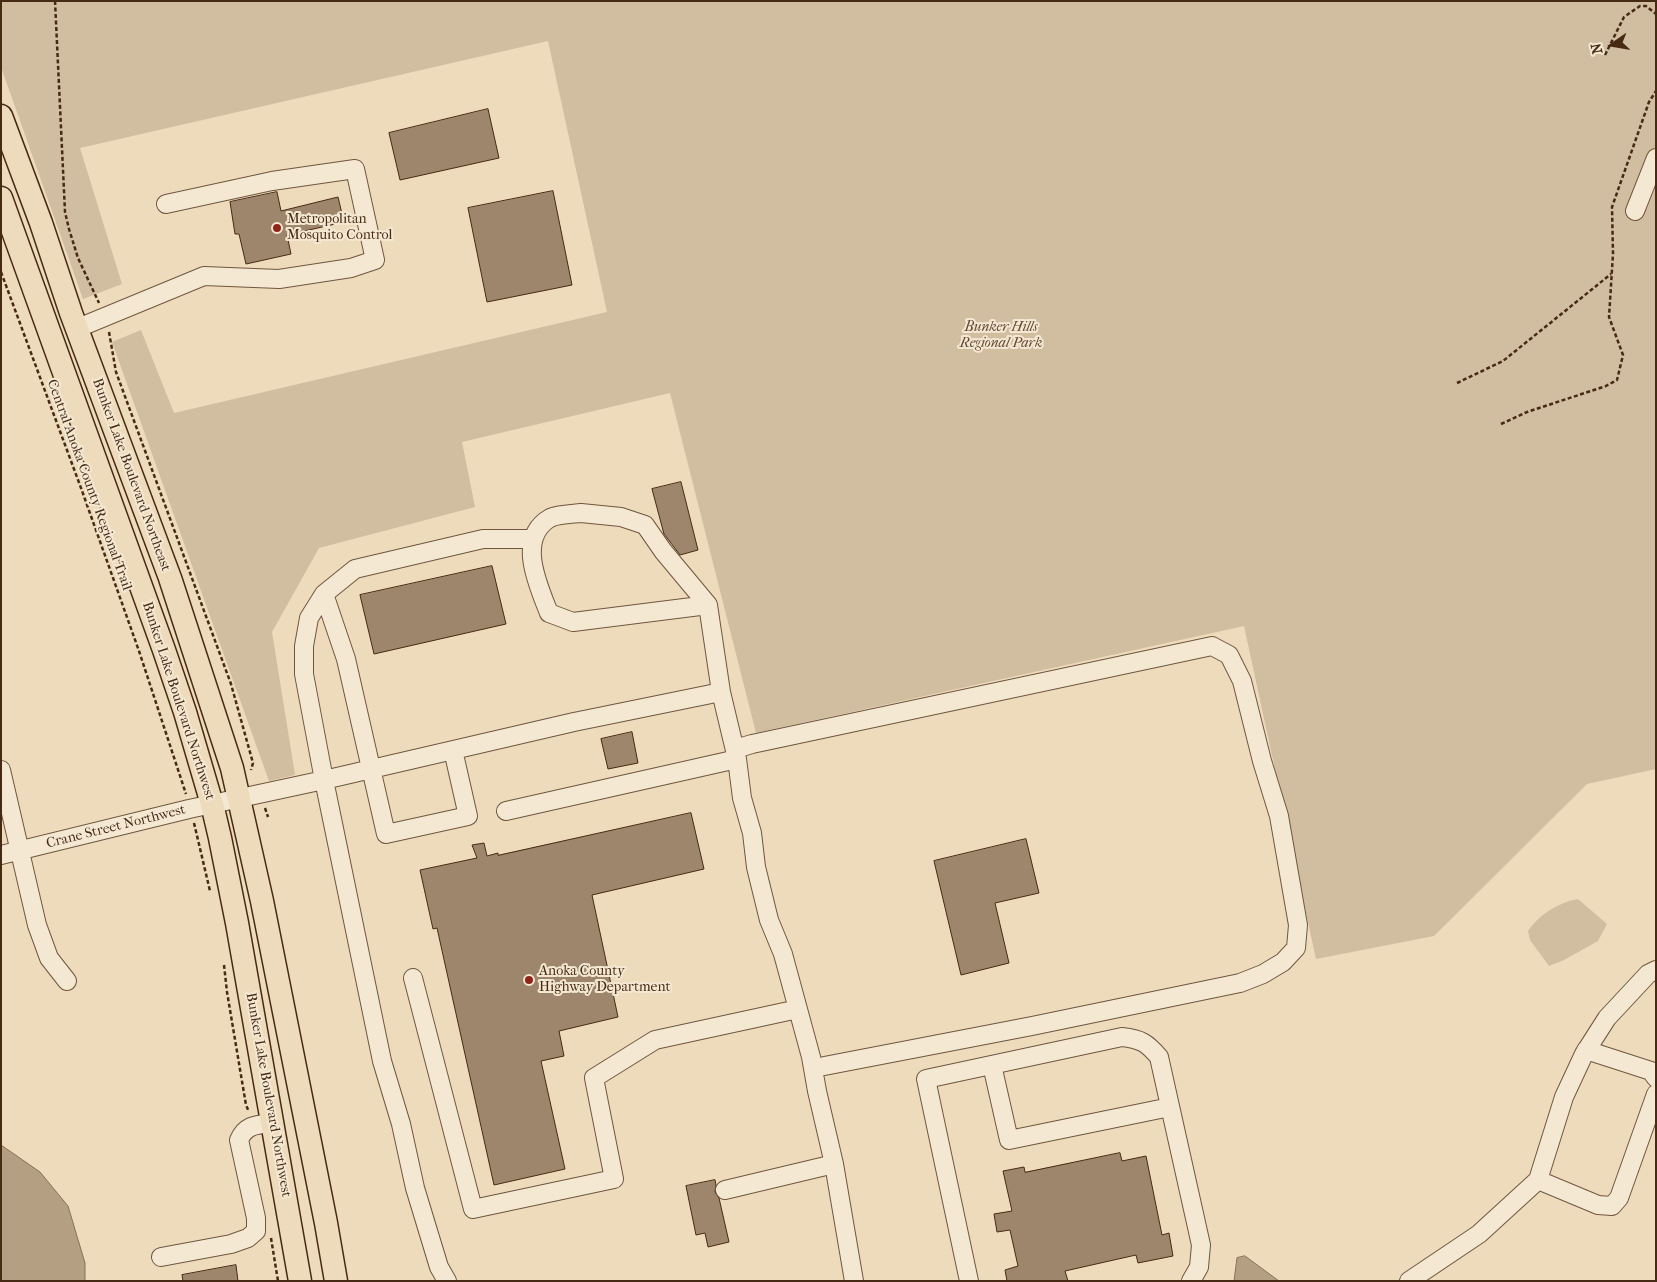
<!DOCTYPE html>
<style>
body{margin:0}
#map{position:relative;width:1657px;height:1282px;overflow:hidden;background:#eedbbb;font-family:"IM FELL French Canon",serif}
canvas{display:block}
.frame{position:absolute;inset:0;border:2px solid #462a14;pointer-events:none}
.north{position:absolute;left:1587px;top:20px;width:50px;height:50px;-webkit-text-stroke:4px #f4e8d3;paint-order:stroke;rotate:257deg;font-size:14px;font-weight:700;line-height:20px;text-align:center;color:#462a14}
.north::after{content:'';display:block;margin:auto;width:18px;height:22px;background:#462a14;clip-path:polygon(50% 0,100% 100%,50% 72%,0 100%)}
</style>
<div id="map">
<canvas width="1657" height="1282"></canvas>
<div class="frame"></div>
<div class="north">N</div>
</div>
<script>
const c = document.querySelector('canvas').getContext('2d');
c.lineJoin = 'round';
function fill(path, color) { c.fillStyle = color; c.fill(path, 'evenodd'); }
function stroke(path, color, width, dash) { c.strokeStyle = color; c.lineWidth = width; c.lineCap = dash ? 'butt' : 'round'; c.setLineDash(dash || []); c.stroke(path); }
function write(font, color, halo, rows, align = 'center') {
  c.font = font + ' "IM FELL French Canon",serif'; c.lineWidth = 4; c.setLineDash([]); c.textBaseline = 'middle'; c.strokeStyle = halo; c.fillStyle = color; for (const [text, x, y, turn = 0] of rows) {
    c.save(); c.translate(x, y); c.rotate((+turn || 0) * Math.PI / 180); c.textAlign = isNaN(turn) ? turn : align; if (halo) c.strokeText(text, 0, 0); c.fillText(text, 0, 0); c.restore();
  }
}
fill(new Path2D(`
 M1 1H1656V769L1587 784 1434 936 1316 959 1244 626 756 733 670 393 462 442 475 507 319 548 272 632 295 775 269 781 112 342 141 330 174 413 607 312 548 41 80 148 122 284 83 299 1 67Z
 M1578 899 1607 924 1598 941 1564 960 1549 966 1530 940 1528 931C1539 914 1558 903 1578 899Z`), '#d1bd9f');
const water = new Path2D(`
 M1 1145 40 1172 68 1206 85 1263V1281H1Z
 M1245 1256 1279 1281H1234L1237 1258Z`);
fill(water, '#b59f82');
stroke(water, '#897056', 1);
const building = new Path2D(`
 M488 109 499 158 400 180 389 133Z
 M553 191 572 285 487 302 468 208Z
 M277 192 281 211 338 197 344 222 287 235 291 254 246 264 239 234H235L230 202Z
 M681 482 698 550 680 555 664 534 652 489Z
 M492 566 506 624 374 654 360 595Z
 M632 732 638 763 608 769 601 739Z
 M691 813 704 869 592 895 618 1017 559 1031 564 1056 541 1061 565 1169 494 1185 437 928 433 929 420 870 477 858 472 845 484 843 487 856 498 853V855Z
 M1026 839 1039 893 995 903 1009 963 961 975 934 861Z
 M1120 1153 1122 1161 1146 1156 1162 1235 1169 1233 1173 1256 1138 1263 1136 1255 1065 1271 1068 1281H1007L1005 1270 1018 1266 1010 1230 997 1232 994 1214 1012 1211 1003 1171 1024 1167 1025 1172Z
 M715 1180 716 1185 715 1192 719 1198 729 1242 708 1247 705 1233 696 1235 686 1186Z
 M236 1265 238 1281H183L182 1275Z`);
fill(building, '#9d866b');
stroke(building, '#462a14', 1);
const minor = new Path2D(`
 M1635 211 1656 158
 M78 328 204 276 279 279 351 268 375 260 355 169 272 181 166 204
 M581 513 621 517 645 525 663 551 708 605 573 622 549 613C538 585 516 538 550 518 558 514 572 514 581 513Z
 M533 539H483L355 569 324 594 309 618 304 646V674L324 780 574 722 721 692
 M324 594 346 659 386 834 468 816 453 750
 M708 605 721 692 737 759 742 798 752 833 756 867 769 920 783 954 811 1057 817 1091 834 1164 854 1281
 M735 749 752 744 1212 646 1229 655 1242 681 1262 761 1279 816 1298 925 1296 948 1283 962 1263 974 1240 983 1032 1026 814 1068
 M1 770 37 925 49 958 67 981
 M506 811 737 759
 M1 855 189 809 324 780 382 1061 401 1124 415 1188 439 1267 447 1281
 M413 978 473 1209 614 1179 594 1078 655 1040 798 1009
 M1586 1050 1651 1071 1656 1078
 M992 1065 1009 1140 1170 1107
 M1538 1180 1598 1205 1612 1206 1619 1198 1656 1094
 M725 1190 834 1164
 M161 1257 231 1244 248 1238 256 1231V1218L239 1140C246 1124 257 1125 273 1123
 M969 1281 926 1079 1122 1037C1141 1039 1147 1043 1159 1057L1201 1245 1199 1267 1191 1281
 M1409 1281 1479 1234 1538 1180 1564 1097 1584 1054 1607 1018 1648 974 1656 970`);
const major = new Path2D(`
 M1 116 41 223 71 313 170 578 232 768 262 901 326 1223 336 1281
 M1 198 164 650 185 712 212 804 220 838 237 923 300 1281`);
stroke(minor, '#70563e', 20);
stroke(major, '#462a14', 25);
stroke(new Path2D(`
 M55 1 65 212 69 229 78 258 99 303
 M1605 55 1624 17 1640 6H1646L1656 14
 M1 272 81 488 139 651 186 794
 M109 332 116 372 231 684 253 763 251 770
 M1457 383 1503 361 1611 274
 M1501 424 1527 412 1606 386 1617 380 1623 355 1609 317 1613 254 1612 207 1649 102 1656 91
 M265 808 268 817
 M194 823 210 891
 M224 965 227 992 246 1105 249 1112
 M271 1238 278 1281`), '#462a14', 2.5, [4, 2.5]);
stroke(minor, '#f4e8d3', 18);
stroke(major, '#eedbbb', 22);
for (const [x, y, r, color] of [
 [277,228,5,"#8f2418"],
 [529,980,5,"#8f2418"]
]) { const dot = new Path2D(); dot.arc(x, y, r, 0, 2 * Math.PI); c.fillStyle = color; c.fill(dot); stroke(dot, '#f4e8d3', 2); }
write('14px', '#462a14', '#f4e8d3', [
 ["Metropolitan",287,220],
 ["Mosquito Control",287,236],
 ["Anoka County",539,972],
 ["Highway Department",539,988]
], 'left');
write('italic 14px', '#624730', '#f4e8d3', [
 ["Bunker Hills",1001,328],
 ["Regional Park",1001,344]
]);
write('14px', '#462a14', '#f4e8d3', [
 ["Bunker Lake Boulevard Northeast",131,475,70],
 ["Central Anoka County Regional Trail",89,485,70],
 ["Bunker Lake Boulevard Northwest",178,701,72],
 ["Crane Street Northwest",116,827,-14],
 ["Bunker Lake Boulevard Northwest",268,1095,80]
]);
</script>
